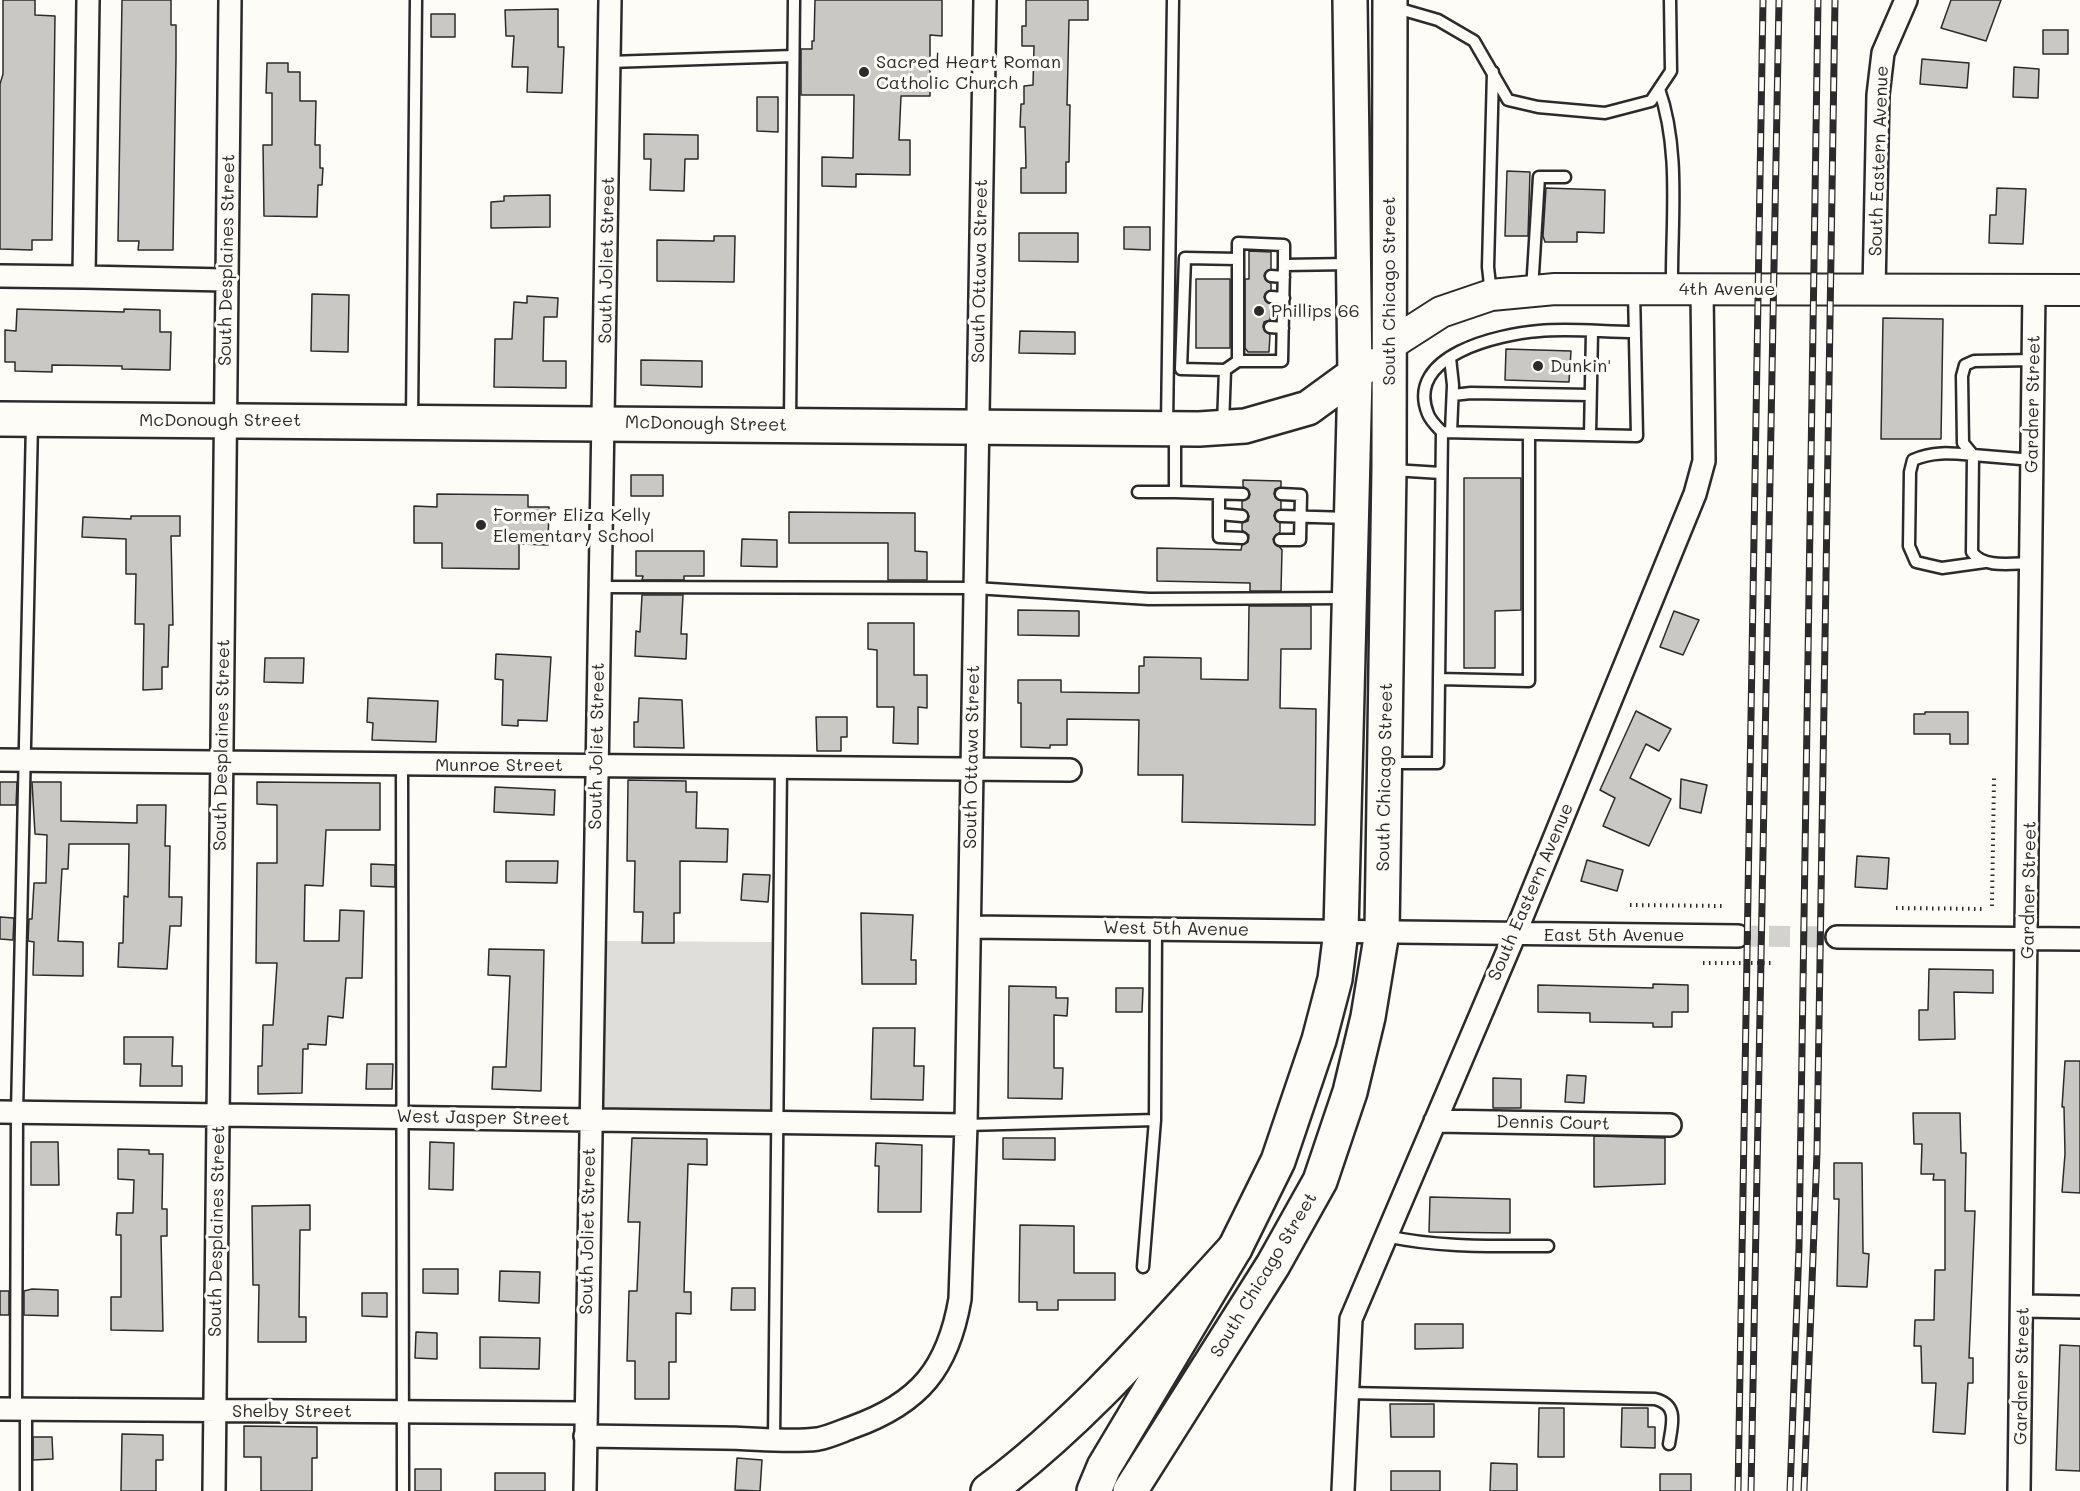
<!DOCTYPE html>
<style>
body{margin:0}
canvas{display:block;background:#fdfcf7}
</style>
<canvas width="2080" height="1491"></canvas>
<script>
const c = document.querySelector('canvas').getContext('2d');
c.lineJoin = 'round';
function fill(path, color) { c.fillStyle = color; c.fill(path, 'evenodd'); }
function stroke(path, color, width, dash) { c.strokeStyle = color; c.lineWidth = width; c.lineCap = dash ? 'butt' : 'round'; c.setLineDash(dash || []); c.stroke(path); }
function write(font, color, halo, rows, align = 'center') {
  c.font = font + ' Mali,sans-serif'; c.lineWidth = 6; c.setLineDash([]); c.textBaseline = 'middle'; c.strokeStyle = halo; c.fillStyle = color; for (const [text, x, y, turn = 0] of rows) {
    c.save(); c.translate(x, y); c.rotate((+turn || 0) * Math.PI / 180); c.textAlign = isNaN(turn) ? turn : align; if (halo) c.strokeText(text, 0, 0); c.fillText(text, 0, 0); c.restore();
  }
}
fill(new Path2D(`
 M596 941 777 942 775 1120 593 1117Z`), '#dfdeda');
const building = new Path2D(`
 M3 0H35V15L55 16 52 240H32V250L0 249V84L3 74Z
 M122 0H171V25H176V58L173 250H138L139 241H118Z
 M815 0H942V36L930 35V96H901L899 140H910V175L856 174V187L822 186V157L853 158 854 95H801V49H812V41H814Z
 M1026 0H1088V20H1069L1067 105H1070L1069 162H1066V193H1021V168H1026L1025 127H1020L1021 104H1024V86L1033 85 1034 46H1022V26H1026Z
 M1951 0H2001L1986 41 1941 28Z
 M558 9V47H564L562 93 527 92 528 67H512L514 36H506L505 10Z
 M431 14H455V37H431Z
 M2043 30H2068V54H2043Z
 M1922 59 1969 63 1967 88 1920 84Z
 M267 63H288V72H300V101H316L315 145H320V168H323L322 185H318L317 217 264 216 263 145H272V93H266Z
 M2014 67 2039 69 2038 98 2013 97Z
 M757 97H778V132L757 131Z
 M644 134 698 135V159H685L684 191 650 190 651 159H644Z
 M1507 171 1530 172 1528 236H1505Z
 M1546 188 1605 190 1604 233 1577 232V242H1545L1543 236Z
 M1997 188 2026 189 2023 244 1989 243 1990 215H1996Z
 M550 195V227L491 228V202L504 201V196Z
 M1124 227H1150V250L1124 249Z
 M1019 233H1078V262L1019 261Z
 M714 236H735L734 282 657 281V240L714 241Z
 M1249 251 1271 252V269L1264 276 1271 284V290L1264 297 1271 304 1270 320 1264 322 1263 327 1270 335 1269 352H1248L1245 348V279H1249Z
 M1196 279H1230V348H1196Z
 M312 294 349 295 348 352 311 351Z
 M527 296 558 298 557 317H544L543 361H566V388L494 387 495 339H512L514 302 527 303Z
 M17 309 124 312V309L160 310V332H171L170 370 122 369V366L52 365V372L15 371V362H5V330L16 331Z
 M1883 318 1943 319 1941 439H1881Z
 M1020 331 1075 332V354L1019 353Z
 M1506 349 1571 351 1569 382 1505 380Z
 M641 360 702 361V387L641 385Z
 M631 475H663V496H631Z
 M1464 478H1521V610L1495 611V668H1464Z
 M1243 480 1281 481V487L1275 489 1274 494 1281 501V509L1275 512 1274 516 1280 523V532L1273 539 1282 550 1281 591H1250V583L1157 581V548L1241 550 1242 545 1248 542 1249 535 1242 530V523L1248 521 1249 516 1242 508V501L1249 498 1250 494 1243 486Z
 M437 494 528 495V507H549L548 545 519 544V569L442 568V543H414V506L437 507Z
 M789 512 915 513V551L927 552V580H888V543H789Z
 M131 516H180V536H171L173 625H169L168 667H162V689L143 690 144 624H135L136 574H126V539L82 537 83 517 131 519Z
 M742 539 777 540V567L741 566Z
 M636 551H704V576H684V580H642L643 576H636Z
 M642 595H683L681 634H687L686 659 635 656 636 631 640 632Z
 M1249 606H1311V649H1281L1280 708 1316 709 1315 825 1182 822 1183 775H1138L1139 720 1067 719V745H1050V748L1021 747V703H1018V680H1061V692L1139 693V666H1144V657L1201 658V679L1248 680Z
 M1018 610 1079 611V636L1018 635Z
 M1674 611 1699 620 1683 655 1660 647Z
 M868 623H914V675H927V708L918 707V744L893 743 894 707H877V650L868 649Z
 M496 654 551 657 547 721 518 720V726L502 725 503 680 495 679Z
 M265 658H304L303 683 264 682Z
 M368 698 438 701 436 742 372 740 373 723 367 722Z
 M639 698 682 700 684 748 634 747V722H638Z
 M1636 711 1671 729 1659 751 1646 744 1630 778 1671 799 1649 846 1603 826 1615 798 1600 790Z
 M1925 712H1968V744H1950V734H1914V714H1925Z
 M816 717H847V737H841V751H817Z
 M1681 779 1707 785 1701 813 1680 808Z
 M628 780 686 781V792H697L696 828 728 829 727 862 680 861V913H674V943H642L643 912H634L635 861H627Z
 M0 782H17L16 805H0Z
 M32 782H61V821L137 823V805H166L165 846H170L169 897H182L181 926H170L167 969 118 967 119 943H123L124 896 128 897 129 844H69L68 869H62L58 941 83 942V976L33 975 34 942 28 941 29 919H32L34 883H46L47 835 35 834Z
 M257 782 380 783V830H326L323 886 305 885 304 941H339L340 910 364 911 362 978H346L343 1018 328 1016 326 1045 308 1044V1049H303L302 1093 258 1094V1066H262L263 1025H273L277 963H256L257 863H277V805L257 804Z
 M495 787 555 790 554 815 494 812Z
 M1857 856 1889 858 1887 889 1855 887Z
 M1587 860 1623 870 1617 891 1581 881Z
 M506 861H558L557 883 506 882Z
 M371 864 395 865V887L371 886Z
 M743 874 770 875 768 902 741 900Z
 M861 913 913 915 911 960H916V984H862Z
 M0 917 14 918 13 940 0 939Z
 M489 949 544 950 541 1091 492 1089 493 1067H506L510 976 488 975Z
 M1929 969 1993 970V993L1954 992 1955 1039 1919 1040V1010H1928Z
 M1653 984 1688 985V1012H1672V1027H1653V1023L1590 1022V1013L1538 1012V985L1653 988Z
 M1009 986 1056 987V998H1068L1067 1016 1054 1015V1068H1063L1062 1099 1008 1098Z
 M1116 988H1143L1142 1012H1116Z
 M873 1028H915L914 1066H924L923 1100 871 1099Z
 M124 1037H173L172 1066H182V1086H140L141 1064H124Z
 M2065 1061H2080V1193L2062 1192 2065 1154 2064 1107H2062Z
 M367 1064H393L392 1089H366Z
 M1567 1075 1586 1076 1584 1103 1565 1102Z
 M1493 1078 1521 1079V1108H1493Z
 M1913 1113H1960L1961 1153H1966L1965 1211H1975L1969 1358H1973V1383H1968L1965 1434 1933 1432 1936 1383H1922L1921 1346H1914L1915 1320H1934L1935 1270H1945V1180H1933L1934 1174H1921L1922 1144H1914Z
 M1594 1136 1665 1138V1184L1594 1187Z
 M632 1138 707 1139V1165L688 1164 684 1292H691V1314L676 1313V1362H669V1399H635V1361H627L629 1291H637L640 1222H628Z
 M1003 1138H1055V1160L1003 1159Z
 M31 1142H58L59 1185H31Z
 M430 1142 454 1143 453 1190 429 1189Z
 M876 1143 922 1145 921 1212H878L879 1166H875Z
 M118 1149 149 1150V1154H163L162 1209H167V1236H161L163 1331 111 1330V1297H121V1235H116L117 1213H133L134 1180 118 1179Z
 M1834 1163H1862L1863 1253 1869 1254 1867 1287 1837 1286 1839 1199H1834Z
 M1430 1197 1510 1199V1233L1429 1232Z
 M310 1205V1230H300L299 1317H306V1342H258L259 1285H253L252 1206Z
 M1020 1225 1074 1226V1273H1115V1300H1058V1310H1037V1302H1019Z
 M423 1269H458V1294L423 1293Z
 M500 1271 540 1272 539 1303 499 1301Z
 M732 1288H755V1310H731Z
 M32 1289 58 1290V1316L24 1315V1291Z
 M0 1291H9V1315H0Z
 M362 1293H387V1317L362 1316Z
 M1415 1324H1463V1348L1415 1349Z
 M416 1332 437 1333V1359L415 1358Z
 M480 1337 540 1338 539 1369 480 1368Z
 M2060 1345 2080 1346V1471L2056 1470Z
 M1390 1404H1434V1437H1391Z
 M1539 1408H1564V1457H1538Z
 M1622 1408H1648V1427H1655V1448L1621 1447Z
 M244 1426 317 1427V1458H312V1491H261V1457H244Z
 M122 1434 163 1435V1460H156V1491H121Z
 M33 1437H52L53 1459 33 1460Z
 M737 1458 762 1460 760 1491 735 1490Z
 M1491 1463 1517 1464V1491H1490Z
 M415 1469H441V1491H415Z
 M1391 1471H1440V1491H1391Z
 M495 1473H545V1491H495Z
 M1660 1474H1691V1491H1660Z`);
fill(building, '#c9c8c4');
stroke(building, '#2b2b2b', 1.5);
stroke(new Path2D(`
 M1738 936 1837 937`), '#d3d2ce', 21, [21, 10]);
const lane = new Path2D(`
 M1393 7 1438 20 1474 41 1508 100 1538 107 1605 113 1651 101 1671 71 1670 0
 M609 62 793 56
 M1659 89C1681 151 1671 223 1672 289
 M1284 265 1282 361H1238V243L1284 245V265L1350 264
 M1271 276 1284 277
 M1532 290 1539 177H1565
 M1491 294 1488 267 1493 72
 M1271 297 1284 298
 M1270 327 1283 328
 M1450 358 1453 385 1451 432
 M1225 370 1181 369 1185 258 1238 259
 M1453 395 1471 393 1590 395
 M412 420 416 0
 M790 422 794 0
 M1167 425 1173 0
 M1223 425 1225 370 1238 361
 M1175 432V492L1243 494
 M1442 432C1437 427 1430 420 1428 414 1404 355 1500 334 1539 331 1570 328 1604 332 1635 332
 M1590 435 1592 332
 M2033 460 1973 455 1963 443 1962 376 1965 365 1974 361 2034 360
 M1393 470 1441 473
 M1138 492H1175
 M1219 494V537L1242 538
 M1219 514 1242 516
 M1281 516 1349 518
 M1280 540H1300L1301 495 1281 494
 M1985 562 1942 568 1916 562 1909 546 1910 472 1913 460C1933 451 1951 453 1973 455L1972 552C1983 569 2014 563 2032 563
 M600 587 975 588 1149 599 1346 598
 M1439 679 1529 681V434
 M1388 763H1438L1442 432 1637 436 1634 291
 M402 764 403 1491
 M966 1125 1155 1120 1156 929
 M1386 1236C1440 1248 1493 1246 1548 1246
 M1143 1267 1155 1120
 M1347 1393 1655 1399C1679 1405 1672 1424 1669 1444
 M16 1409 17 1112 32 423
 M774 1439 781 767
 M26 1491V1410`);
const street = new Path2D(`
 M0 276 84 277 88 0
 M84 277 226 280
 M1874 290 1878 95 1883 53 1906 0
 M0 760 1070 770
 M970 927 1738 936
 M1837 937 2080 939
 M0 1112 966 1125
 M1435 1121 1670 1125
 M2023 1306 2080 1307
 M0 1409 584 1413
 M585 1436C630 1437 676 1437 722 1438 753 1438 788 1443 818 1439 829 1437 842 1431 853 1427 920 1403 948 1368 960 1299L966 1125 985 0
 M214 1491 230 0
 M585 1491 610 0
 M1343 1491 1351 1319 1515 934 1695 494 1704 461 1702 289
 M2019 1491 2034 289`);
const secondary = new Path2D(`
 M1388 346 1441 312 1491 295 1555 289 2080 290`);
const primary = new Path2D(`
 M0 419 1199 429 1245 426 1308 408 1367 365
 M1094 1491 1104 1467 1235 1248 1278 1161 1319 1040 1335 979 1341 931 1355 376 1350 0
 M1130 1491 1273 1265 1320 1181 1350 1092 1368 1017 1382 932 1389 469 1390 0`);
const highway = new Path2D(`
 M988 1491C1081 1422 1157 1333 1235 1248`);
stroke(lane, '#2b2b2b', 15);
stroke(street, '#2b2b2b', 26);
stroke(secondary, '#2b2b2b', 34);
stroke(primary, '#2b2b2b', 38);
stroke(highway, '#2b2b2b', 38);
stroke(new Path2D(`
 M1630 905 1723 906
 M1992 906 1994 778
 M1896 908 1985 909
 M1703 963H1775`), '#2b2b2b', 4, [1.5, 4.5]);
stroke(lane, '#fdfcf7', 10);
stroke(street, '#fdfcf7', 21);
stroke(secondary, '#fdfcf7', 30);
stroke(primary, '#fdfcf7', 33);
stroke(highway, '#fdfcf7', 33);
const rail = new Path2D(`
 M1738 1491 1763 0
 M1751 1491 1779 0
 M1790 1491 1799 1247 1818 0
 M1804 1491 1817 1152 1835 0`);
stroke(rail, '#2b2b2b', 7);
stroke(rail, '#fdfcf7', 4.5, [14]);
for (const [x, y, r, color] of [
 [864,72,6,"#2b2b2b"],
 [1259,311,6,"#2b2b2b"],
 [1538,366,6,"#2b2b2b"],
 [481,525,6,"#2b2b2b"]
]) { const dot = new Path2D(); dot.arc(x, y, r, 0, 2 * Math.PI); c.fillStyle = color; c.fill(dot); stroke(dot, '#fdfcf7', 2); }
write('18px', '#2b2b2b', '#fdfcf7', [
 ["Sacred Heart Roman",876,62],
 ["Catholic Church",876,83],
 ["Phillips 66",1271,311],
 ["Dunkin'",1550,366],
 ["Former Eliza Kelly",493,515],
 ["Elementary School",493,536]
], 'left');
write('18px', '#2b2b2b', '#fdfcf7', [
 ["South Eastern Avenue",1879,161,-88],
 ["South Desplaines Street",227,260,-89],
 ["South Joliet Street",607,260,-89],
 ["South Ottawa Street",980,271,-89],
 ["4th Avenue",1727,289],
 ["South Chicago Street",1389,291,-90],
 ["Gardner Street",2033,404,-89],
 ["McDonough Street",220,420],
 ["McDonough Street",706,424,1],
 ["South Desplaines Street",222,745,-89],
 ["South Joliet Street",597,746,-89],
 ["South Ottawa Street",972,757,-89],
 ["Munroe Street",499,765],
 ["South Chicago Street",1385,777,-89],
 ["Gardner Street",2029,890,-89],
 ["South Eastern Avenue",1531,892,-67],
 ["West 5th Avenue",1176,929,1],
 ["East 5th Avenue",1614,935],
 ["West Jasper Street",483,1118,1],
 ["Dennis Court",1553,1123,1],
 ["South Desplaines Street",217,1231,-89],
 ["South Joliet Street",588,1231,-89],
 ["South Chicago Street",1264,1275,-59],
 ["Gardner Street",2022,1376,-89],
 ["Shelby Street",292,1411]
]);
</script>
